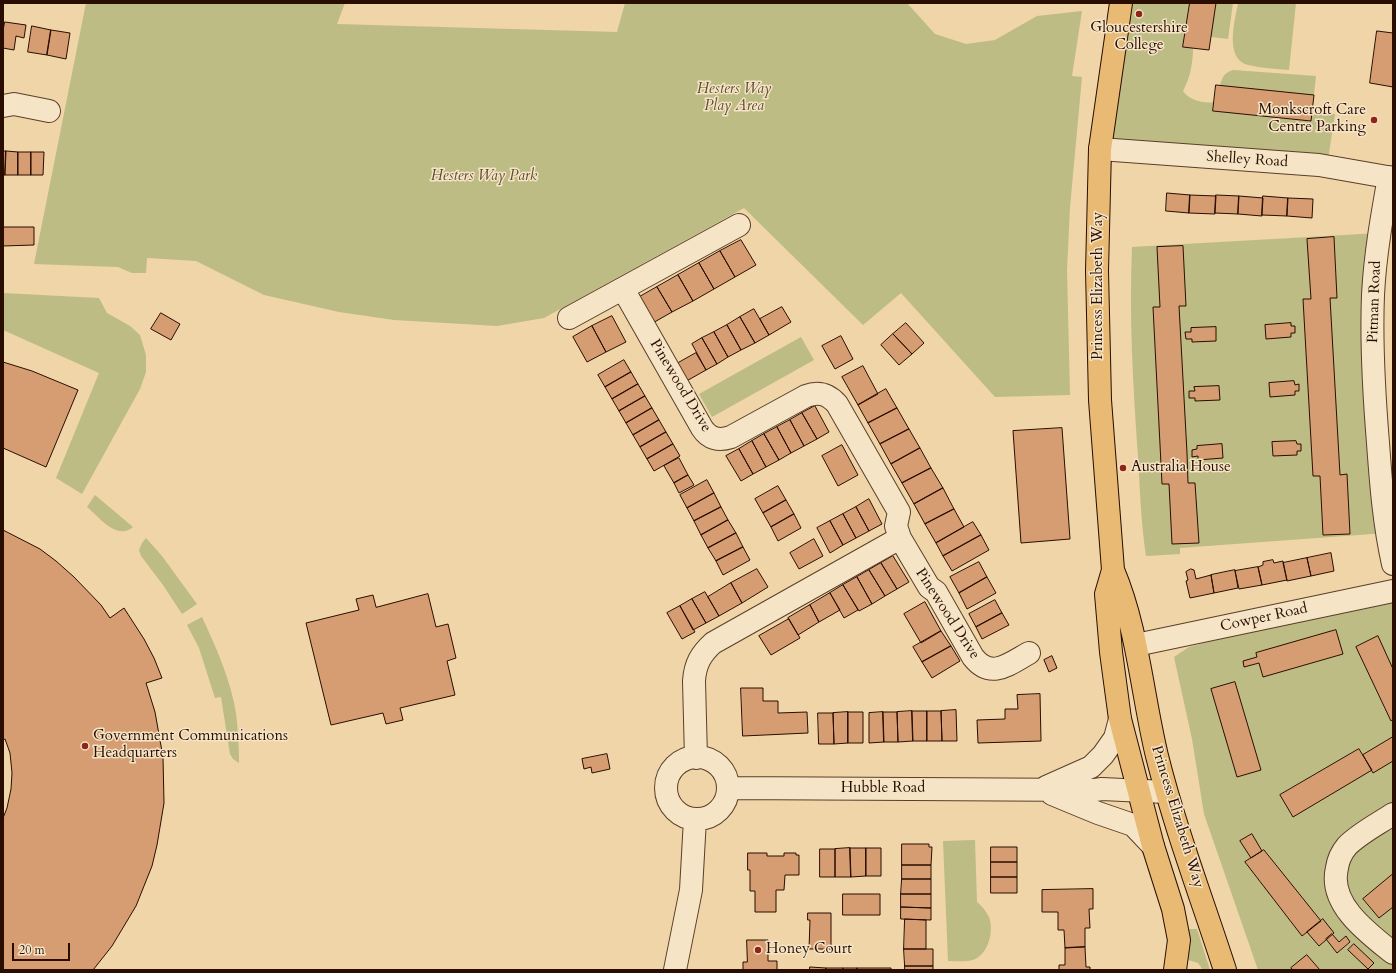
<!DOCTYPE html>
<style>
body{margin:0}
#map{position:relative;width:1396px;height:973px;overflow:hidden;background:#efd5a7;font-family:Cardo,serif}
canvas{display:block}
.frame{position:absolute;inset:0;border:4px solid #290d01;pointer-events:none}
.scale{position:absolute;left:12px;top:943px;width:58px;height:18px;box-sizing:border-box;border:2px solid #290d01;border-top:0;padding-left:5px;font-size:12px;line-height:14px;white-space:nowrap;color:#290d01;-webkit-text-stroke:3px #f5e4c6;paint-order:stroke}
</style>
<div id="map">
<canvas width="1396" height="973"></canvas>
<div class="frame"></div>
<div class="scale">20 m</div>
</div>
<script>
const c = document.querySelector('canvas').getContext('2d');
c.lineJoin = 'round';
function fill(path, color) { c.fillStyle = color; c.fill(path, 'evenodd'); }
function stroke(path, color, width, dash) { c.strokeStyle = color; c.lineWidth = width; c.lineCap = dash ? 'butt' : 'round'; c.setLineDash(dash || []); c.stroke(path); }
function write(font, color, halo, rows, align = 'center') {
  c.font = font + ' Cardo,serif'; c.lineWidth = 3; c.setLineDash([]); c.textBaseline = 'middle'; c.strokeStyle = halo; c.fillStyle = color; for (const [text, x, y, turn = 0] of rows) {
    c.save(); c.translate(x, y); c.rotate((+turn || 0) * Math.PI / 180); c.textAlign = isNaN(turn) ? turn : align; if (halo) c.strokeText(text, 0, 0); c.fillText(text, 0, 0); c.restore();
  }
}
fill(new Path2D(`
 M86 3H345L337 24 617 32 625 3H907L935 34 966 44 995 40 1037 16 1082 11 1072 76 1082 77 1070 207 1067 270 1070 395 995 397 901 293 863 325 744 208 544 318 497 326 394 320 339 312 264 295 196 261 147 258 146 273H132L118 267 34 264Z
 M1121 3H1190L1183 46 1193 48C1193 63 1190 78 1183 91 1189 100 1203 104 1214 102L1213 111 1311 121 1312 114H1335L1327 166 1100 149Z
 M1216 3H1233L1228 39 1211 37Z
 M1238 3H1296L1289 70C1276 69 1261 68 1248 65 1224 59 1235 20 1238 3Z
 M1233 70 1316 76 1314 95 1220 86C1222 77 1224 73 1233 70Z
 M1379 233 1386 533 1180 548V554L1146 556C1141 523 1140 490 1138 456 1133 386 1129 317 1132 247ZM1334 237 1337 297 1330 298 1340 475 1347 474 1350 533 1323 535 1320 476H1313L1303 300 1311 299 1307 239ZM1183 246 1186 305 1179 306 1188 483H1195L1198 542 1169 484H1162L1153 308 1160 307 1157 247Z
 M3 293 99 298 107 313 130 326 140 335 146 355V372L140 389 82 494 56 478 99 373 3 330Z
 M801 337 814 360 712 417 699 394Z
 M95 495 133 527C117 541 99 517 87 507Z
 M146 538 162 556 197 604 182 614 163 585 141 556 139 550 142 543Z
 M1393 592V669L1378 637 1356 647 1393 725V737L1363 755 1359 749 1280 795 1293 817 1372 770 1393 761V874L1363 900 1379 918 1393 907V970H1258L1204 814 1192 739 1174 657 1189 647ZM1343 654 1263 677 1259 663 1245 667 1243 661 1257 657ZM1235 682 1261 770 1238 777 1211 689ZM1252 834 1262 851 1264 850 1321 921 1323 920 1334 933 1332 934 1339 942 1346 936 1350 943 1337 953 1326 939 1319 946 1307 932 1302 936 1245 862 1251 858 1241 841Z
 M202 617C216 647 231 681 236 713 238 730 239 746 239 763L233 759 230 754 221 697 215 698 199 648 187 625Z
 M975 840 977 902C982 906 986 911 989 917 994 931 989 954 973 960 966 962 955 961 948 961L943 841Z
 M1188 929H1197L1210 970H1203L1198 963 1188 960 1190 937Z`), '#bdbc84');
const building = new Path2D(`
 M1190 3H1216L1209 50 1183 47Z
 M5 22 26 25 24 38 16 36 14 50 3 48V31Z
 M32 26 51 30 47 55 28 52Z
 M51 30 70 33 66 59 47 55Z
 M1377 31 1393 33V87L1370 83Z
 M1216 85 1314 95 1311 121 1213 111Z
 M3 151H6L5 175H3Z
 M6 151 18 152V175H5Z
 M18 152H31V175H18Z
 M31 152H44L43 175H31Z
 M1167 193 1190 195 1189 213 1166 211Z
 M1190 195 1216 196 1215 214 1189 213Z
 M1216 195 1239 196 1238 214 1215 213Z
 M1239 196 1263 198 1262 216 1238 214Z
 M1263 196 1288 198 1287 216 1262 215Z
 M1288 198 1313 199 1312 218 1287 216Z
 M3 227H34V245L3 246Z
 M1334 237 1337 298H1330L1340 475 1347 474 1350 534 1323 535 1320 476H1313L1303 299H1311L1307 239Z
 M741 240 756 265 735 277 720 251Z
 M1183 246 1186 306H1179L1187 453 1188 483H1195L1199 543 1172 544 1169 484H1162L1153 307H1160L1157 247Z
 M720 251 735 277 714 289 699 263Z
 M699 263 714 289 693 301 678 275Z
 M678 275 693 301 672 312 657 287Z
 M657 287 672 312 651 324 636 299Z
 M782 307 791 322 769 335 760 319Z
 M754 309 769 335 755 343 740 317Z
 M161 313 180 324 171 340 151 329Z
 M612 316 626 342 606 352 592 326Z
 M740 317 755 343 741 350 727 325Z
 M906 323 924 343 912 354 893 334Z
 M1291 323V326H1295V333H1291V337L1266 339 1265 325Z
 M727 325 741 350 728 357 714 332Z
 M592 326 606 352 587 362 573 337Z
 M1216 327V341L1192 342V339H1186L1185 332H1191V328Z
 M714 332 728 357 717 364 702 338Z
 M893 334 912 354 899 365 881 345Z
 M841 336 853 359 835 369 822 346Z
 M702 338 717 364 706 370 692 344Z
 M696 353 706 370 683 383 673 366Z
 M624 360 631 372 605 387 598 375Z
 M3 362 32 371 78 390 46 467 3 448Z
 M863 366 878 394 858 405 842 377Z
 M631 372 638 384 612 399 605 387Z
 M1294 381 1295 385 1299 384V391H1295V395L1270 397 1269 383Z
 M638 384 645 396 619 411 612 399Z
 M1219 386 1220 400 1195 401V398H1189V391H1195L1194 387Z
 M886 389 897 408 868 423 858 405Z
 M645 396 652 408 626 423 619 411Z
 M815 406 829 432 817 439 802 413Z
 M652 408 659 420 633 435 626 423Z
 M897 408 909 429 880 444 868 423Z
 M802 413 817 439 804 446 790 420Z
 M659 420 666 432 640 447 633 435Z
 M790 420 804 446 791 453 777 427Z
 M777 427 791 453 779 460 764 434Z
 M1062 428 1070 539 1021 543 1013 431Z
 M909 429 920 448 891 464 880 444Z
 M666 432 673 444 647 459 640 447Z
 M764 434 779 460 766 467 752 441Z
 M752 441 766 467 753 474 739 449Z
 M1296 441 1297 444H1301V451H1297V455L1273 456 1272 442Z
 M673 444 680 456 654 471 647 459Z
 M1222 444 1223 458 1198 460V456L1192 457V450L1197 449V446Z
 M842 445 858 475 838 486 822 456Z
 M920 448 931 468 902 483 891 464Z
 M739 449 753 474 741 481 726 456Z
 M679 458 688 475 674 483 664 466Z
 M931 468 943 488 914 504 902 483Z
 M688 475 694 485 679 493 674 483Z
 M707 480 714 493 687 508 680 495Z
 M778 486 786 500 763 513 755 499Z
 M943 488 954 509 925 524 914 504Z
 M714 493 721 507 694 521 687 508Z
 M869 499 882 524 869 531 856 507Z
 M786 500 794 514 771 527 763 513Z
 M721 507 728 520 701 535 694 521Z
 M856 507 869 531 856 538 843 514Z
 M954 509 964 527 936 543 925 524Z
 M794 514 801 528 778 541 771 527Z
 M843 514 856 538 843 545 830 521Z
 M728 520 736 533 708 548 701 535Z
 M830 521 843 545 830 553 817 528Z
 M973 522 981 535 943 556 936 543Z
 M3 530 40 549 56 561 74 577 101 605 110 618 124 608 144 639 154 658 162 678 146 683 155 712 163 757 164 803 157 845 152 866 136 906 112 946 93 970H3V818L7 808 11 789 12 773 10 753 5 739 3 740Z
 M736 533 743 547 716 561 708 548Z
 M981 535 989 550 952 571 943 556Z
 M814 539 823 556 799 569 790 553Z
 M743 547 750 560 723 575 716 561Z
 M1331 553 1334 571 1311 576 1307 558Z
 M893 556 909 582 897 589 881 563Z
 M1307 558 1311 576 1287 581 1283 563Z
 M1273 560 1274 563 1283 561 1287 580 1262 585 1258 567 1263 565V562Z
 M979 562 987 577 959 593 950 577Z
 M881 563 897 589 885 596 869 570Z
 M1258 567 1262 585 1239 589 1235 571Z
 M757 569 768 587 742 603 731 583Z
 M1191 569 1194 570 1196 579 1211 575 1214 593 1190 598 1186 581 1188 580 1186 572Z
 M869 570 885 596 872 604 857 577Z
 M1235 570 1238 588 1214 593 1211 575Z
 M857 577 872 604 859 611 843 585Z
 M987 577 996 593 967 609 959 593Z
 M731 583 742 603 719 616 708 597Z
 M843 585 858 610 844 618 830 593Z
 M705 592 719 616 706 623 692 599Z
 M830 593 840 610 819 622 810 605Z
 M428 594 436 627 448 624 456 658 447 661 455 695 400 708 403 720 386 724 383 713 331 725 306 623 359 610 356 599 373 595 376 607Z
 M692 599 706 623 693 630 680 606Z
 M995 600 1002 613 976 627 969 614Z
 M925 602 941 631 921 643 904 614Z
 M810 605 819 622 798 635 788 618Z
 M680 606 695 632 682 639 667 613Z
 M1002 613 1009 625 982 639 976 627Z
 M789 619 800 638 771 655 759 636Z
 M1336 630 1343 654 1263 677 1259 663 1244 667 1243 661 1257 657 1256 653Z
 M941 631 951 646 922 662 913 647Z
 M1378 636 1393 669V720L1391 721 1356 647Z
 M951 646 960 661 932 678 922 662Z
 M1052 656 1057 668 1049 672 1044 660Z
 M1235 682 1261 770 1237 777 1211 689Z
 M741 688H763V701H778V713L807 712 808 733 743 736Z
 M1040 694 1041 741 978 743 977 720 1005 719V709H1018L1017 695Z
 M956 710 957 741H942L941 711Z
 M912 711 913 741 898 742 897 712Z
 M912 711H927V741H913Z
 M927 711H941L942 741H927Z
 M848 712H863V743H848Z
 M848 712V743L834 744 833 713Z
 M883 712 884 742 869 743V713Z
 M883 712H897L898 742H884Z
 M818 713H833L834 744H819Z
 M1393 737V761L1373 773 1363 755Z
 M1359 749 1372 770 1293 817 1280 795Z
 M607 754 610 769 592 773 591 767 584 769 582 759Z
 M1252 834 1262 851 1251 858 1240 841Z
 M902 844H929V847H932L931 865H902Z
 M991 847H1017V862H991Z
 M850 848H866V876L851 877Z
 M850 848 851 877H835V849Z
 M866 848H881V876H866Z
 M820 849H835V877H820Z
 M1264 850 1321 921 1302 936 1245 862Z
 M748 853H767V856H784V853H796V855H799V875H785L784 890H776V912H755V891H750V870H748Z
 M991 862H1017V877H991Z
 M902 865H931V879H902Z
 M1393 874V907L1379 918 1363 899Z
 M991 877H1017V893H991Z
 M902 879H931V894H901Z
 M1093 889V909H1089L1090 928H1085V947L1065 948 1064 930H1058V912H1042V890Z
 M843 894H880V915H843Z
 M901 894H931V908L901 907Z
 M901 907 931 908V920L901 919Z
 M808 913H831V949H809L810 920H808Z
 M905 919 926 920V949H904Z
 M1323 919 1334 933 1319 946 1307 932Z
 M1332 934 1339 942 1346 936 1350 942 1337 953 1326 939Z
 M747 940H768V961H777V970H743V962H747Z
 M1354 944 1374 963 1368 969 1348 950Z
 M1085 947 1086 967H1090V970H1059V965H1065V948Z
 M904 949H933V966H905Z
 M1307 955 1320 970H1293L1291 968Z
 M905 966H933V970H905Z
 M810 967 826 968V970H810Z
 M826 968H843V970H826Z
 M843 968H857V970H843Z
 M857 968H891V970H857Z`);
fill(building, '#d79d72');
stroke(building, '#290d01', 1);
const minor = new Path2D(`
 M3 106 14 104 49 111
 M1100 149 1319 165 1393 178
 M1389 177C1382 216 1375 255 1373 295 1371 344 1374 394 1378 443 1381 484 1384 524 1393 564
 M623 289 702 428C709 439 719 441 731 437L806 396C819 391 828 394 837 404L899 512 896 526 900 538 713 643C701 654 695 664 694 681L696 758
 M569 318 739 225
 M900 538 929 587 936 592 973 657C991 680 1009 664 1029 653
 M1136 645 1393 591
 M666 788a31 31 0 1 1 62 0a31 31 0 1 1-62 0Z
 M1046 787 1091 767 1103 755 1115 738 1120 719
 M728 788 1095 790 1102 789 1166 792
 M1052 794 1098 813 1133 825 1153 846
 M1393 814C1378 824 1360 833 1347 846 1342 852 1338 860 1337 868 1328 904 1368 933 1393 953
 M675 970 691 890 695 819`);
const major = new Path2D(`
 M1121 3 1100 149 1097 271 1100 400 1113 570C1138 629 1142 694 1157 756 1175 828 1202 899 1225 970
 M1113 570 1106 594 1111 652 1120 719 1153 846 1173 909 1179 940 1175 970`);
stroke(minor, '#5a3f2a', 24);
stroke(major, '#290d01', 24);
stroke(minor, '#f5e4c6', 22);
stroke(major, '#e8ba74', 22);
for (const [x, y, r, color] of [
 [1139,14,4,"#8f2418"],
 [1374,120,4,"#8f2418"],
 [1123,468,4,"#8f2418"],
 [85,746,4,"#8f2418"],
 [758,950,4,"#8f2418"]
]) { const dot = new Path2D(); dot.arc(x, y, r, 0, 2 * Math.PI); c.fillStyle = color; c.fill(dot); stroke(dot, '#f5e4c6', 1.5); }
write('15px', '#290d01', '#f5e4c6', [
 ["Gloucestershire",1139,29,"center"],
 ["College",1139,46,"center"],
 ["Monkscroft Care",1366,111,"right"],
 ["Centre Parking",1366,128,"right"],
 ["Australia House",1131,468],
 ["Government Communications",93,737],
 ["Headquarters",93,754],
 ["Honey Court",766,950]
], 'left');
write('italic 15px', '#5d4a2f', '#f5e4c6', [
 ["Hesters Way",734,90],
 ["Play Area",734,107],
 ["Hesters Way Park",484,177]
]);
write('15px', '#290d01', '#f5e4c6', [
 ["Shelley Road",1247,160,4],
 ["Princess Elizabeth Way",1099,286,-90],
 ["Pitman Road",1375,302,-88],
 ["Pinewood Drive",680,386,59],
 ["Pinewood Drive",947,614,57],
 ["Cowper Road",1264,618,-12],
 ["Hubble Road",883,789],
 ["Princess Elizabeth Way",1177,817,73]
]);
</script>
